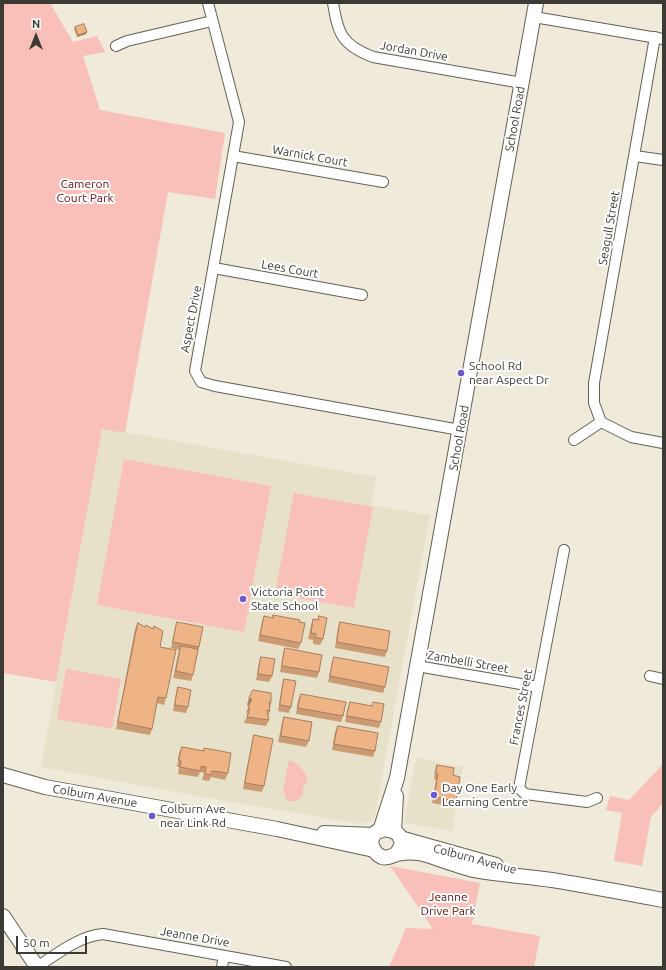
<!DOCTYPE html>
<style>
body{margin:0}
#map{position:relative;width:666px;height:970px;overflow:hidden;background:#efeada;font-family:Ubuntu,sans-serif}
canvas{display:block}
.frame{position:absolute;inset:0;border:4px solid #3c3a34;pointer-events:none}
.north{position:absolute;left:16px;top:16px;width:40px;height:40px;-webkit-text-stroke:3px #fff;paint-order:stroke;rotate:0deg;font-size:11px;font-weight:700;line-height:16px;text-align:center;color:#3c3a34}
.north::after{content:'';display:block;margin:auto;width:14px;height:18px;background:#3c3a34;clip-path:polygon(50% 0,100% 100%,50% 72%,0 100%)}
.scale{position:absolute;left:16px;top:936px;width:71px;height:18px;box-sizing:border-box;border:2px solid #3c3a34;border-top:0;padding-left:5px;font-size:12px;line-height:14px;white-space:nowrap;color:#3c3a34;-webkit-text-stroke:3px #fff;paint-order:stroke}
</style>
<div id="map">
<canvas width="666" height="970"></canvas>
<div class="frame"></div>
<div class="north">N</div>
<div class="scale">50 m</div>
</div>
<script>
const c = document.querySelector('canvas').getContext('2d');
c.lineJoin = 'round';
function fill(path, color) { c.fillStyle = color; c.fill(path, 'evenodd'); }
function stroke(path, color, width, dash) { c.strokeStyle = color; c.lineWidth = width; c.lineCap = dash ? 'butt' : 'round'; c.setLineDash(dash || []); c.stroke(path); }
function write(font, color, halo, rows, align = 'center') {
  c.font = font + ' Ubuntu,sans-serif'; c.lineWidth = 4; c.setLineDash([]); c.textBaseline = 'middle'; c.strokeStyle = halo; c.fillStyle = color; for (const [text, x, y, turn = 0] of rows) {
    c.save(); c.translate(x, y); c.rotate((+turn || 0) * Math.PI / 180); c.textAlign = isNaN(turn) ? turn : align; if (halo) c.strokeText(text, 0, 0); c.fillText(text, 0, 0); c.restore();
  }
}
fill(new Path2D(`
 M102 428 376 477 371 505 430 515 375 815 371 821 360 824 208 798 41 767Z
 M416 758 463 767 452 831 404 823Z`), '#e8e1c9');
fill(new Path2D(`
 M3 3H50L73 42 97 36 105 52 83 56 100 110 225 133 215 199 168 192 125 433 102 429 56 682 3 673Z
 M124 459 271 486 244 632 97 605Z
 M294 493 373 507 354 608 275 594Z
 M66 669 121 679 112 729 57 719Z
 M289 760C299 763 303 769 308 779L303 788V794L297 801H287L283 790Z
 M663 764V803L651 817 642 866 614 861 622 813 606 810 610 796 629 800Z
 M390 866 480 883 472 924 540 936 534 967H389L406 928 433 929Z`), '#f9c0b9');
const street = new Path2D(`
 M208 3 239 122 195 371 201 382 215 386 460 430
 M333 3C338 34 342 45 373 57L522 83
 M534 17 663 39
 M655 37 594 383V403L601 422 631 437 663 443
 M116 46 127 41 212 21
 M233 156 383 182
 M635 156 663 160
 M214 268 362 295
 M574 440 601 422
 M564 550 519 788 525 794 587 802 597 798
 M417 666 538 687
 M650 676 663 679
 M37 967C57 954 79 936 103 934L286 967
 M222 967 224 956`);
const secondary = new Path2D(`
 M3 775 45 787 277 829 374 850
 M380 831 397 778 536 3
 M394 831 396 796
 M324 833 374 835
 M400 838 496 865
 M396 854C418 829 366 818 372 846 374 851 377 855 382 857 388 859 391 856 397 854 407 852 420 852 430 856 444 861 458 866 473 870 499 875 526 876 552 880 589 886 626 893 663 900
 M3 916 37 967`);
stroke(street, '#656053', 12);
stroke(secondary, '#656053', 16);
stroke(street, '#fff', 10);
stroke(secondary, '#fff', 14);
fill(new Path2D(`
 M75 27 86 34 77 37 74 29Z
 M273 615 299 622 301 643 298 649 258 641 262 622 264 616 272 618Z
 M319 616 323 639 320 645 313 644V640L308 639 311 625 313 619 317 620Z
 M177 622 199 647 193 675 191 681 173 678 179 650 171 648 175 628Z
 M340 622 387 651 385 657 335 648 338 628Z
 M138 623 145 627 153 629 154 626 160 647 166 698 164 705 157 703 152 729 150 735 116 729 135 629Z
 M285 648 319 672 317 678 280 672 283 655Z
 M261 657 272 676 269 682 256 680 259 663Z
 M334 657 385 687 383 693 328 682 332 663Z
 M284 679 291 707 289 713 278 711 282 686Z
 M178 687 188 707 186 713 173 711 176 694Z
 M301 694 343 716 341 722 296 714 298 700Z
 M249 699 271 703 270 708V711L268 716 269 720 266 726 244 723 248 714 246 713 249 705H247Z
 M350 702 372 706 373 702 381 722 379 728 345 722 348 708Z
 M284 717 309 741 306 747 278 742 282 723Z
 M338 726 375 751 373 757 332 750 335 732Z
 M254 735 264 786 262 792 243 789 252 742Z
 M182 747 203 751 204 748 228 773 225 780 211 777 209 781 202 780 204 773 200 772 198 777 178 774 179 767H177L179 753Z
 M437 765 453 775 456 801 453 807 432 803 436 780 434 779 435 771Z`), '#cd9b73');
fill(new Path2D(`
 M87 32 86 34 77 37 78 35Z
 M249 699H252L250 705H247Z`), '#a77e5e');
const building = new Path2D(`
 M84 24 87 32 78 35 75 27Z
 M273 615 300 620 299 622 305 623 301 643 260 635 264 616 273 618Z
 M319 616 327 618 323 639 315 637 316 634 311 633 313 619 318 620Z
 M177 622 203 627 199 647 173 642Z
 M340 622 390 631 387 651 337 642Z
 M138 623 145 627 146 625 153 629 154 626 163 631 160 647 176 650 166 698 158 697 152 729 118 722Z
 M181 646 198 649 193 675 176 671Z
 M285 648 322 655 319 672 282 666Z
 M261 657 275 659 272 676 258 674Z
 M334 657 389 667 385 687 330 676Z
 M284 679 296 681 291 707 280 705Z
 M178 687 191 690 188 707 175 705Z
 M253 690 271 693V703L269 702 270 711 267 710 269 720 247 717 250 708 248 707 252 699H249Z
 M301 694 346 702 343 716 298 708Z
 M350 702 372 706 373 702 384 704 381 722 347 716Z
 M284 717 312 722 309 741 281 736Z
 M338 726 378 733 375 751 334 744Z
 M254 735 273 739 264 786 245 783Z
 M182 747 204 751V748L231 753 228 773 212 771 211 775 205 774 206 767 201 766V771L180 767 181 761 179 760Z
 M437 765 454 768 453 775 460 777 456 801 434 797 438 774 436 773Z`);
fill(building, '#eeb486');
stroke(building, '#a77e5e', 1);
for (const [x, y, r, color] of [
 [461,373,4,"#6e57d1"],
 [243,599,4,"#6e57d1"],
 [434,795,4,"#6e57d1"],
 [152,816,4,"#6e57d1"]
]) { const dot = new Path2D(); dot.arc(x, y, r, 0, 2 * Math.PI); c.fillStyle = color; c.fill(dot); stroke(dot, '#fff', 1.5); }
write('12px', '#3c3a34', '#fff', [
 ["Jordan Drive",414,51,10],
 ["School Road",515,119,-80],
 ["Warnick Court",310,156,10],
 ["Seagull Street",609,228,-80],
 ["Lees Court",290,269,10],
 ["Aspect Drive",191,319,-79],
 ["School Road",459,438,-80],
 ["Zambelli Street",468,662,10],
 ["Frances Street",521,707,-79],
 ["Colburn Avenue",95,796,10],
 ["Colburn Avenue",475,859,15],
 ["Jeanne Drive",195,937,10]
]);
write('12px', '#660e0e', '#fff', [
 ["Cameron",85,184],
 ["Court Park",85,198],
 ["Jeanne",448,897],
 ["Drive Park",448,911]
]);
write('12px', '#3c3a34', '#fff', [
 ["School Rd",469,366],
 ["near Aspect Dr",469,380],
 ["Victoria Point",251,592],
 ["State School",251,606],
 ["Day One Early",442,788],
 ["Learning Centre",442,802],
 ["Colburn Ave",160,809],
 ["near Link Rd",160,823]
], 'left');
</script>
